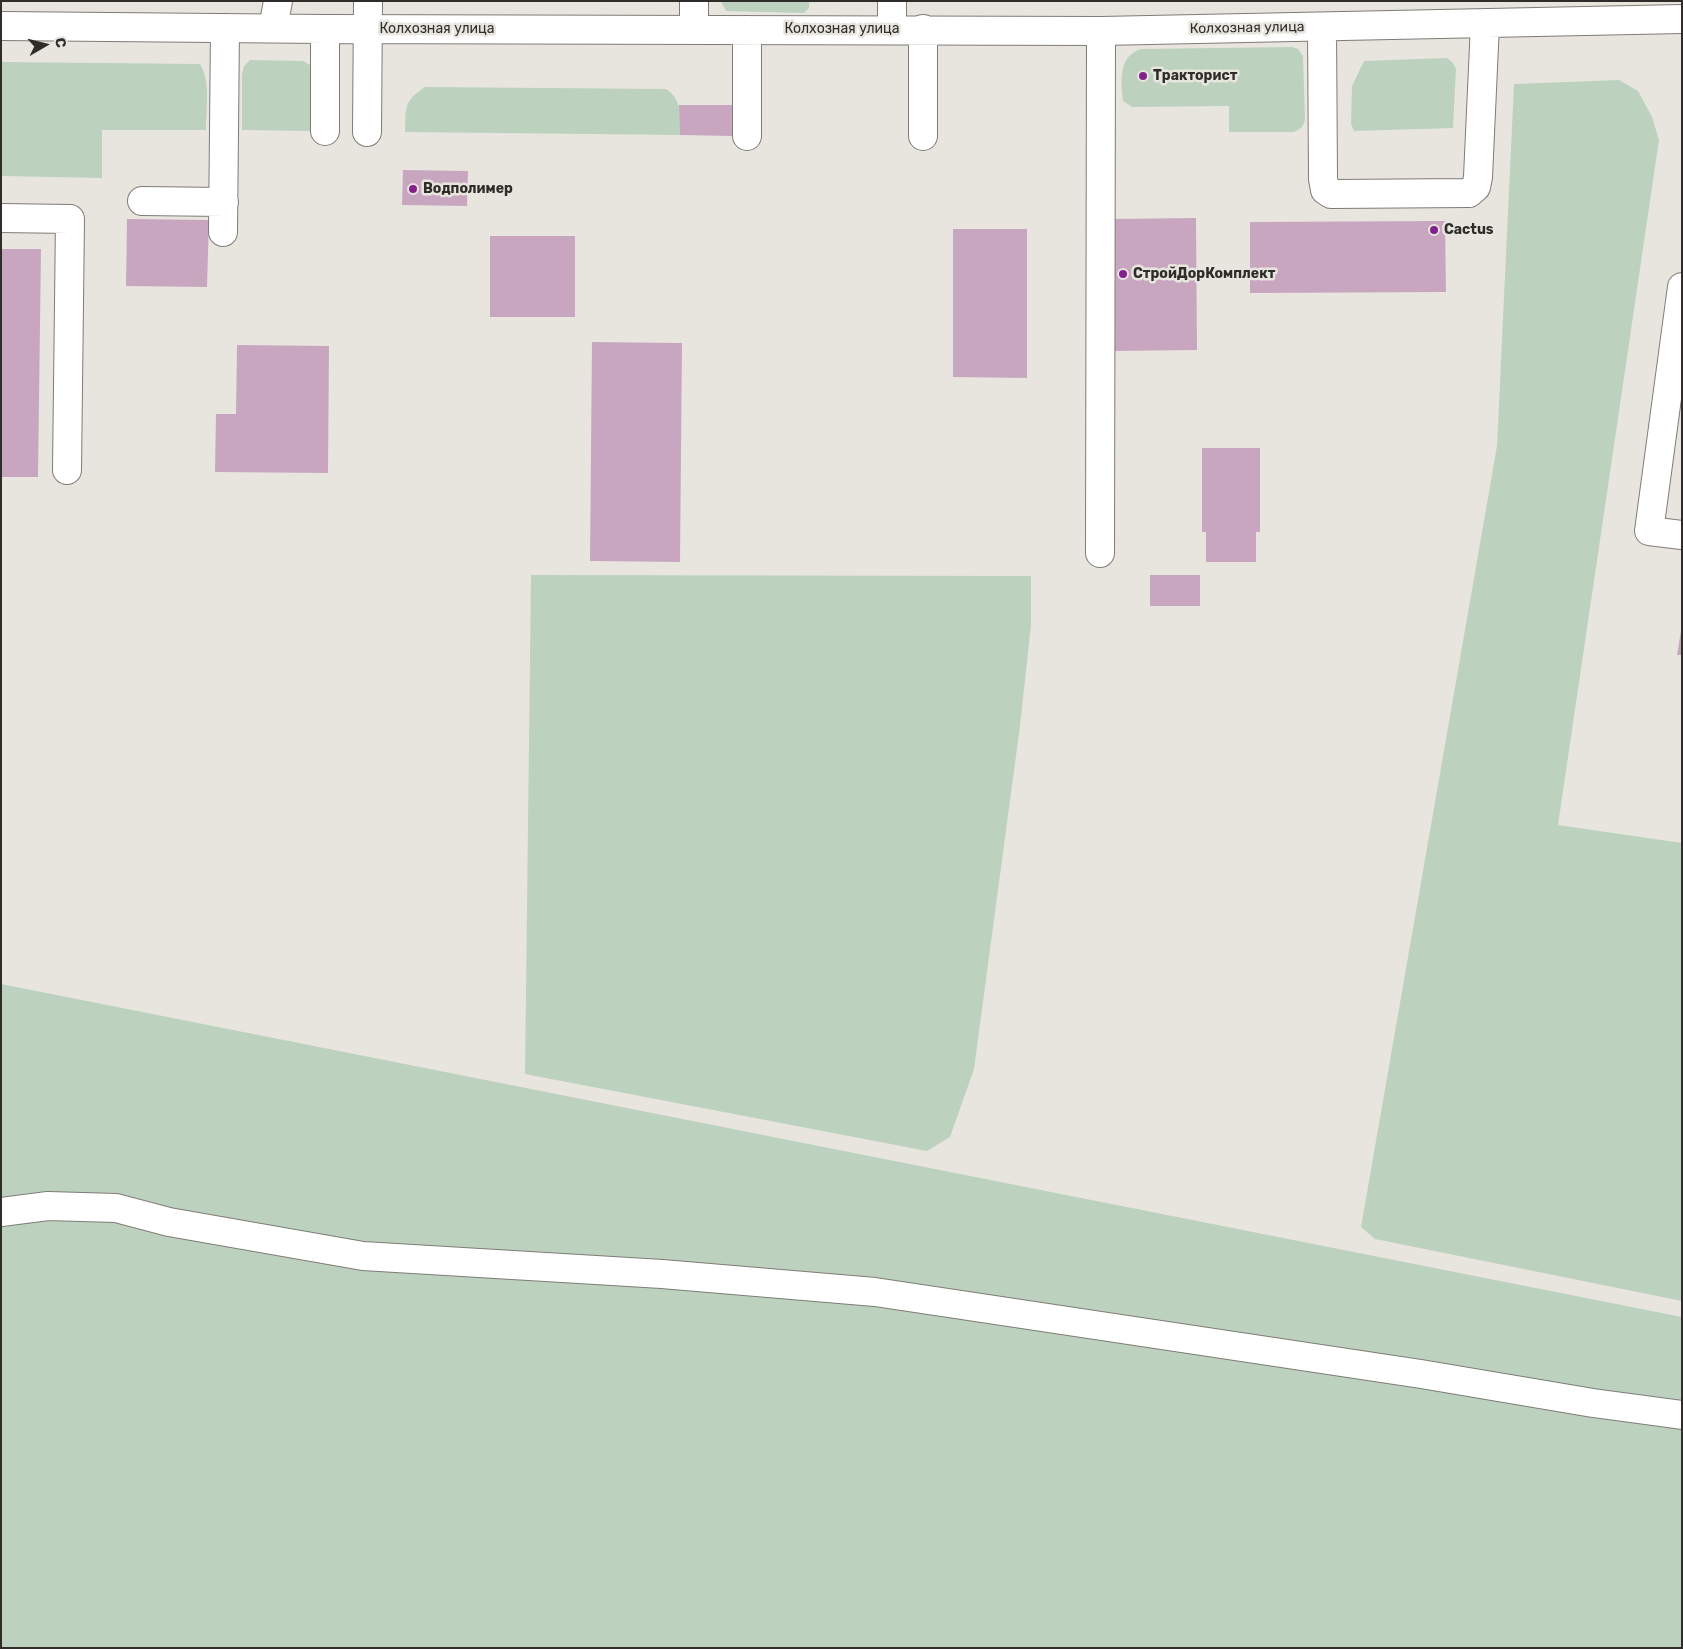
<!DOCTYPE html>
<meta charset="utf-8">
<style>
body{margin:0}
#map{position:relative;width:1683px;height:1649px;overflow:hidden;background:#e8e5df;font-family:Rubik,sans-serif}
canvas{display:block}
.frame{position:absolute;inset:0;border:2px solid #2e2d2a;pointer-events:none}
.north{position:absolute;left:20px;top:20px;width:50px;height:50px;-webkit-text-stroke:4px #e8e5df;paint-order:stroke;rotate:82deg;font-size:14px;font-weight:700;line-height:20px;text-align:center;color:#2e2d2a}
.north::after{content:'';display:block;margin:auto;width:18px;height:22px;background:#2e2d2a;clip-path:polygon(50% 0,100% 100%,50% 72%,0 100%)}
</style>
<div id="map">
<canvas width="1683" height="1649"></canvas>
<div class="frame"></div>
<div class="north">С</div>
</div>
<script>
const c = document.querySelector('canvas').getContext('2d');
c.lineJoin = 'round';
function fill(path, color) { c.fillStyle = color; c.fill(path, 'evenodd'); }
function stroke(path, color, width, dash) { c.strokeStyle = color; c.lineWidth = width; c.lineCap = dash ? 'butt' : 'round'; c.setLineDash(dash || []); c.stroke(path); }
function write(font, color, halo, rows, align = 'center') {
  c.font = font + ' Rubik,sans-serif'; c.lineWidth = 5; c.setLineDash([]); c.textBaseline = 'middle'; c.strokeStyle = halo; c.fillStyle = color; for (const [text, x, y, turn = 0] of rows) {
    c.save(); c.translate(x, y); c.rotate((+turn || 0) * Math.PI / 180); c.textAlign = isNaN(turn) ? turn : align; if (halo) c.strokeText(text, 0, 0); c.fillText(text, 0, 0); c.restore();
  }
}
fill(new Path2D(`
 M721 1H809V8L804 13 726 11Z
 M1292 47 1298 49 1303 56 1305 119C1304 126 1301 129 1294 132H1229V106L1132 107 1123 101C1121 81 1118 56 1141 49Z
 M1447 58 1453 63 1456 69 1453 128 1354 131 1351 124 1352 86 1364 61Z
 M250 60 303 61 310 65 312 73V131L242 130V75L244 66Z
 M1 62 200 64C211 81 206 110 206 130H102V178L1 176Z
 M1619 80 1638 91 1652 117 1659 140 1558 825 1682 843V1301L1375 1239 1361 1227 1497 446 1514 84Z
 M425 87 666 89C684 101 679 116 680 135L405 132C406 107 403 102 425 87Z
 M531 575 1031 576V625L1020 726 974 1069 950 1137 927 1151 525 1074Z
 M1 984 1682 1317V1648H1Z`), '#bcd2bf');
fill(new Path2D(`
 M679 105H732V136L680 135Z
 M403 170 468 171 467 206 402 205Z
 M1196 218 1197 350 1111 351 1110 219Z
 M127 219 209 220 207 287 126 286Z
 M1445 221 1446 292 1250 293V222Z
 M953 229H1027V378L953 377Z
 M490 236H575V317H490Z
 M1 249H41L38 477H1Z
 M592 342 682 343 680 562 590 561Z
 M237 345 329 346 328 473 215 472 216 414H236Z
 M1202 448H1260V532H1256V562H1206V532H1202Z
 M1150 575H1200V606H1150Z
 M1681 631H1682V655H1677Z`), '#c8a6c0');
const minor = new Path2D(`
 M1 26 325 29 1101 31 1682 19
 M1322 27 1323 179 1325 190 1331 194 1469 193 1476 187 1478 177 1485 24
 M273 28 278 1
 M892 29V1
 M923 29V136
 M694 30V1
 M747 30V136
 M325 131V29
 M367 132 368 1
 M142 201 224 202
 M1 218 70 219 67 470
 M223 232 225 28
 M1682 287 1649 531 1682 535
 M1100 553 1101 31
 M1 1212 48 1206 116 1208 169 1222 363 1256 662 1274 875 1292 1421 1374 1593 1403 1682 1415`);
stroke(minor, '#7f7c77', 30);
stroke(minor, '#fff', 28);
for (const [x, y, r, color] of [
 [1143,76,5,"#82218c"],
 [413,189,5,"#82218c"],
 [1434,230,5,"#82218c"],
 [1123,274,5,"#82218c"]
]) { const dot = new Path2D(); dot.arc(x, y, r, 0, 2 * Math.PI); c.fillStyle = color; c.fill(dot); stroke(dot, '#e8e5df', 2); }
write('14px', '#2e2d2a', '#e8e5df', [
 ["Колхозная улица",1247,28,-1],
 ["Колхозная улица",437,29],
 ["Колхозная улица",842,29]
]);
write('bold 14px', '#2e2d2a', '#e8e5df', [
 ["Тракторист",1153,76],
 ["Водполимер",423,189],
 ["Cactus",1444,230],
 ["СтройДорКомплект",1133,274]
], 'left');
</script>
